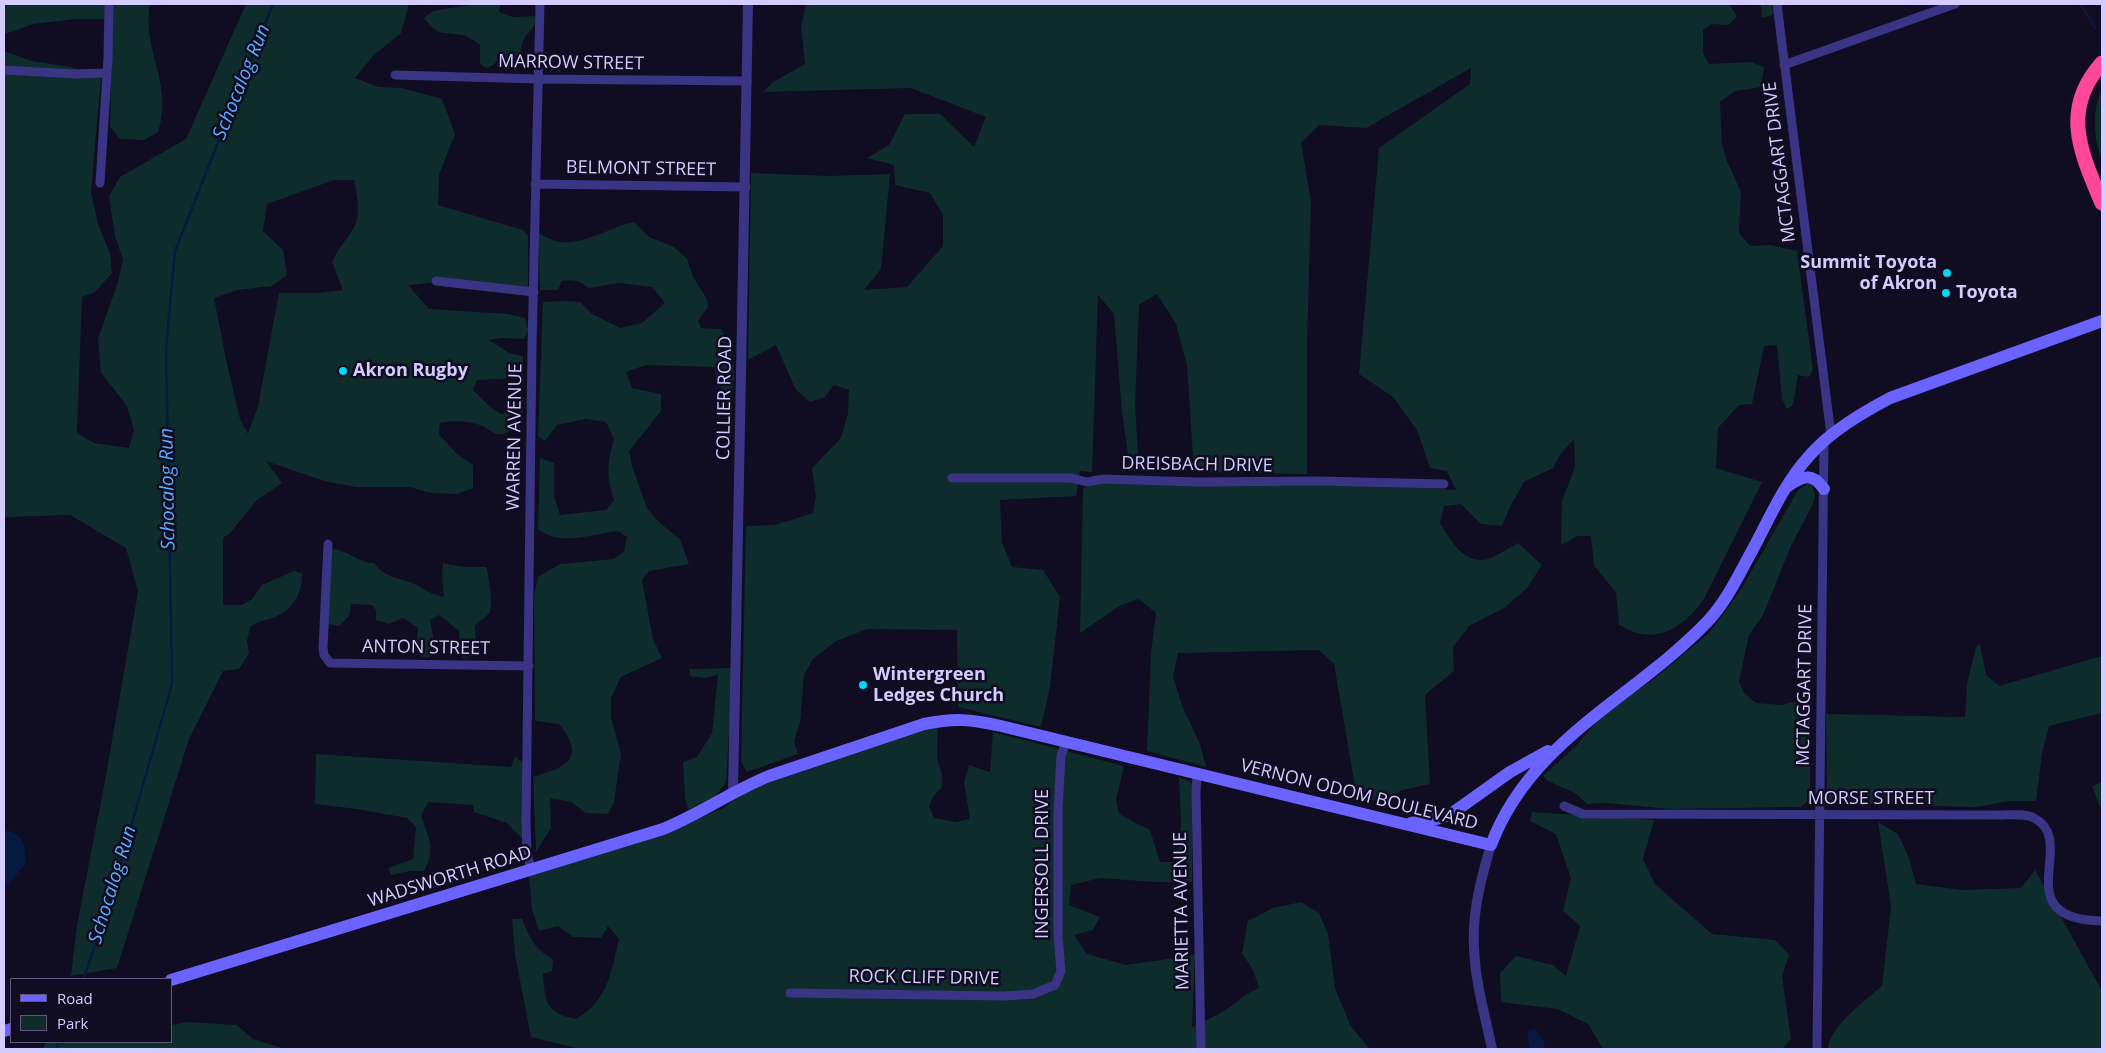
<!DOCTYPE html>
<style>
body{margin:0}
#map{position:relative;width:2106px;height:1053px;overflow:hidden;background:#100c21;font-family:"Open Sans",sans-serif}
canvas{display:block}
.frame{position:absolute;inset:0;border:5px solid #d3ccff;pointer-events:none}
.legend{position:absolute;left:10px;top:978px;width:162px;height:65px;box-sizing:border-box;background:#100c21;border:1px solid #5e597a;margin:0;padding:6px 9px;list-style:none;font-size:15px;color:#d3ccff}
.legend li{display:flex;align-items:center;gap:10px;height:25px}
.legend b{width:25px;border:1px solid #5e597a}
</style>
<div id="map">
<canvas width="2106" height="1053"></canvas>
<div class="frame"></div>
<ul class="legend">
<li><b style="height:6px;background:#6b63ff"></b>Road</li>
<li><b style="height:14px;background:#0e2c2b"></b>Park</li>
</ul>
</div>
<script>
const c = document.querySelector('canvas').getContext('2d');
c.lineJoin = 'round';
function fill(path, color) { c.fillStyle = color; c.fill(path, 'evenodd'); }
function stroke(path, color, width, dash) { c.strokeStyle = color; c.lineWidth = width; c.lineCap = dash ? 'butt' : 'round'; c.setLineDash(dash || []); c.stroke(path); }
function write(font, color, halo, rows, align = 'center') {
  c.font = font + ' "Open Sans",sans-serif'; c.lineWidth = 5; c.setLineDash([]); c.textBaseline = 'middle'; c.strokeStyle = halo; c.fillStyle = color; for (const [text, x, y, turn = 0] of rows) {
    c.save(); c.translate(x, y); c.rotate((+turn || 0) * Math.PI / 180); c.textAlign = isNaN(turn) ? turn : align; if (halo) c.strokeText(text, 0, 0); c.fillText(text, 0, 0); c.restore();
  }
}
fill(new Path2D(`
 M4 4H105L104 19H75L33 24 5 34 4 39Z
 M113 4H150C141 49 174 84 158 132L144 140 120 139 110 127Z
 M246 4H409L401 33 374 55 355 78 378 87 402 88 442 99 455 134 439 175 438 205 523 230 528 236V287L460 280 408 285 429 309 508 314 525 318 528 330 524 339 502 338 489 340 509 353 523 356V376L502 379 477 380 473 390 490 407 501 414 523 407 522 424C515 428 505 436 497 434 492 433 487 428 483 426 470 421 453 420 440 423L439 434 457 454 473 465V488L457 494 432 493 409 487H356L324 481 266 461 282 483 257 500 229 534 223 538V605H242L252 599 262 585 294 571 302 573C303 589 295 607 279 615 269 621 261 619 250 627L247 641 249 653 239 669 223 671 189 739 117 968 71 976 77 925 104 786 138 592 126 548 70 515 4 517V51L32 61 71 67 101 77 91 193 99 227 110 253 112 273 95 292 82 297 77 433 94 443 129 448 134 430 127 406 101 373 98 339 118 282 123 260 115 236 109 196 120 177 186 139ZM334 180H354C357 196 362 216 352 231 345 242 337 250 332 262L343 290 318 293H279L258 406 248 434 240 419 227 364 214 298 237 290 272 286 287 275 283 250 263 231 267 204Z
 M475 4H500L499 12 513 17 536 16C535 31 527 31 523 41 520 49 520 58 518 66L504 63 499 54C496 62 496 65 486 68L480 64V45C475 41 468 36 462 35 443 32 437 36 424 18L433 11Z
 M806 4H1730L1737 17 1728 25 1711 24 1703 30V53L1709 64 1751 62 1764 67 1761 87 1735 91 1720 102 1722 144 1727 161 1741 192 1739 233 1750 246 1770 245 1797 251 1813 370 1809 377 1798 375 1793 405 1787 409 1782 399 1777 345 1764 346 1752 404 1739 405 1718 428 1716 468 1762 482 1704 599C1690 619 1668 639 1641 634 1634 633 1626 628 1619 625L1616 592 1594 566 1591 536H1578L1561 545 1562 501 1575 467 1574 439 1559 456 1553 468 1524 482 1511 505 1502 526 1481 524 1461 504 1444 506 1440 523C1450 538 1461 561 1483 560 1491 560 1510 547 1518 543L1542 565 1527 588 1504 608 1469 626 1453 647 1454 671 1425 695 1430 784 1402 790 1385 802 1357 798 1334 664 1319 650 1178 653 1173 677 1183 708 1200 744 1206 767 1147 751 1151 653 1156 613 1139 599 1121 605 1080 633 1083 488 1098 483 1392 486 1456 490 1447 471 1430 468 1417 430 1393 397 1359 374 1379 148 1470 84 1471 68 1366 128 1319 125 1301 143 1311 202 1307 345V474L1194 472 1187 365 1176 324 1157 294 1139 305 1135 403 1138 454 1130 469 1122 412 1114 314 1098 295 1092 472 1080 471 1076 496 1000 500 1002 542 1012 567 1043 570 1060 597 1050 687 1041 727 958 707 957 630 867 629 836 641 813 659 804 675 800 723 794 741 798 754 747 772 741 762 746 526 775 525 813 513 816 497 812 468 841 438 848 413 849 390 834 385 825 397 810 402 796 390 776 345 748 360 751 173 829 176 890 174 881 269 864 290 907 287 943 246V215L930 193 895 185 894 165 867 158 889 145 905 114H940L974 147 986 117 911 88 763 92 773 82 805 64 801 26Z
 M1761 4H1772L1773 15 1762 18Z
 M2102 89V159C2093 139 2092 109 2102 89Z
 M634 222 649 237 674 247 687 259 693 277 707 299 708 307 698 321 701 328 721 329C732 345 737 373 732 391L727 392 718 386 714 367 646 365 626 372 632 388 661 394V411L629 451 632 466 647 508 660 523 680 539 689 564 649 571 642 580 653 639 662 658 621 677 611 698V717L621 754 614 802 608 814 586 813 571 802 550 798 551 828 536 852 533 777C566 767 587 759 559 724L535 721 534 595 538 577 560 564 613 559 624 552 627 537 618 531C591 534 561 547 538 529L540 458 554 463V496L560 515 606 510 614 500C606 475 607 464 614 439L606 422 586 419 557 425 545 441 538 436 543 302 566 301 580 302 592 314 620 328 642 323 665 303 652 287 619 283 589 288C581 281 573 279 562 281L558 290H540L538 233C544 236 553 241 560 242 585 245 610 227 634 222Z
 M1811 482 1815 496 1812 506 1791 546 1763 615 1749 635 1739 681 1744 693 1756 703 1781 705 1801 700 1810 709V799L1801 807 1669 809 1606 803 1587 804 1575 793 1548 781 1543 776 1575 747 1605 712 1654 679 1709 633 1740 591 1798 490Z
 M332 549C347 549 358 563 374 563 383 576 398 578 412 583 423 588 432 595 444 597L442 576 443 563 464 567H486C489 575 493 604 490 612 487 617 479 621 475 626L476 645 480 651 478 655 463 658 460 645 459 631 439 615 430 620 434 641 430 657H421L417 644 418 628 403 618 389 624 376 620V610L372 605 351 604 349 616 339 626 328 624Z
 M1980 644 1986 675 1999 686 2102 656V713L2049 726 2042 753 2036 801H2009L1976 807 1827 803 1826 714 1965 717 1967 684 1976 647Z
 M733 668 726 782 716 796 688 810 685 798 683 762 697 757 712 733 718 675 705 678 690 676V669Z
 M938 721 937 758 942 775V787L933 797 929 806 934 818 956 822 970 819 964 783 969 765 990 772 993 732 1124 766 1116 800 1119 814 1150 830 1160 862H1177L1181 824 1179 777 1192 783V882H1155L1100 878 1071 885 1069 905 1100 917 1093 930 1074 935 1087 954 1126 965 1195 955 1192 1027C1207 1020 1225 1012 1238 1001 1245 995 1250 992 1259 988L1253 970 1242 953 1248 921 1273 908 1301 902 1319 913 1328 934 1335 988 1350 1025 1370 1049H580L531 1037 515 955 512 919H522C529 937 535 950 553 959L552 971 543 974C545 1003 546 1013 576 1019 608 1001 611 972 619 939L608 926 601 938 573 937 558 926 539 931 532 909 529 876 673 829 724 808 741 792Z
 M316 754 511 767 515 756 524 764 522 839 507 823 474 812 473 805 428 802 421 816C429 838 436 849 424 871H410L391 875 388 868 413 859 416 827 407 818 357 809 315 804Z
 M2102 782V807H2100L2092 786Z
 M1532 812 1654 820 1643 859 1655 884 1712 934 1775 940 1789 955 1782 976 1791 1039 1782 1049H1603L1588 1024 1558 1009 1501 1002 1500 973 1516 956 1553 965 1566 976 1580 926 1563 911 1571 878 1556 834 1530 821Z
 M1878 822 1898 834 1909 858 1916 884 1962 890 2021 888 2035 870 2102 991V1049H1828C1828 1028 1866 1000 1882 986L1891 906Z
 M188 1022 237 1025 253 1039 285 1049H43L46 1042H171V1025Z`), '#0e2c2b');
fill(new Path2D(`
 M4 830C26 835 24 843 26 864L9 883 4 885Z
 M1536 1029 1544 1041 1545 1049H1530L1527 1035 1529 1030Z`), '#061940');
stroke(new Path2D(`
 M2081 4 2095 28
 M83 979 102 927 172 684 166 348 175 251 273 4
 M56 1049 59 1042`), '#061940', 2.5);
stroke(new Path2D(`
 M1777 4 1831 435
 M1784 65 1955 4
 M4 70 75 74 106 73
 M395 75 537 79 747 81
 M100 183 108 58 109 4
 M535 184 746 187
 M436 281 534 292
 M952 478H1071L1087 482 1103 479 1197 482 1318 481 1444 484
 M328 544 323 648 324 655 330 663 529 666
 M1197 773 1196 793 1201 1049
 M1564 806 1583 814 2000 815C2010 815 2025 813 2034 818 2080 841 2004 919 2102 921
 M531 870 527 853 526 823 532 346 540 4
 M790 993 1005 996 1033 994 1055 985 1061 971 1058 936V810L1061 756 1066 742
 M1817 1049 1824 441`), '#393483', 9);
stroke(new Path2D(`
 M733 793 748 4
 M1491 845C1481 878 1472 913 1474 947 1475 982 1485 1015 1492 1049`), '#393483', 10);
stroke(new Path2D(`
 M1788 486C1803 476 1812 472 1824 489
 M1411 823 1436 819 1451 814 1510 772 1548 751
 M171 980 663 829C700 814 732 791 769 776L924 724C955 718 970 719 1001 726L1491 845C1531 739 1633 699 1707 622 1727 601 1739 574 1753 549 1770 517 1785 482 1810 455 1831 431 1862 413 1890 398L2102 321
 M4 1031 11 1029`), '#6b63ff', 12);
stroke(new Path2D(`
 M2102 63C2060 110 2081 153 2102 203`), '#ff479a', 15);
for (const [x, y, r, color] of [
 [1947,273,5,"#00d7f7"],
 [1946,293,5,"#00d7f7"],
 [343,371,5,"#00d7f7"],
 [863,685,5,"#00d7f7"]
]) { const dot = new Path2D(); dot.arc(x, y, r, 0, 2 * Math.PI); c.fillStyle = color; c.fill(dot); stroke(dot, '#100c21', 2); }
write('18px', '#d3ccff', '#100c21', [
 ["MARROW STREET",571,63,1],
 ["MCTAGGART DRIVE",1780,162,-97],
 ["BELMONT STREET",641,169,1],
 ["COLLIER ROAD",725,398,-89],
 ["WARREN AVENUE",515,437,-89],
 ["DREISBACH DRIVE",1197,465,1],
 ["ANTON STREET",426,648,1],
 ["MCTAGGART DRIVE",1805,685,-89],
 ["VERNON ODOM BOULEVARD",1359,795,14],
 ["MORSE STREET",1871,799],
 ["INGERSOLL DRIVE",1043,864,-90],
 ["WADSWORTH ROAD",450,877,-17],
 ["MARIETTA AVENUE",1182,911,-91],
 ["ROCK CLIFF DRIVE",924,978,1]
]);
write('bold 18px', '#d3ccff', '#100c21', [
 ["Summit Toyota",1937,263,"right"],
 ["of Akron",1937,284,"right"],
 ["Toyota",1956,293],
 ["Akron Rugby",353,371],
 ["Wintergreen",873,675],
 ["Ledges Church",873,696]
], 'left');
write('italic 19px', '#5aaeff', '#100c21', [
 ["Schocalog Run",242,82,-68],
 ["Schocalog Run",168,489,-91],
 ["Schocalog Run",113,885,-73]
]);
</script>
